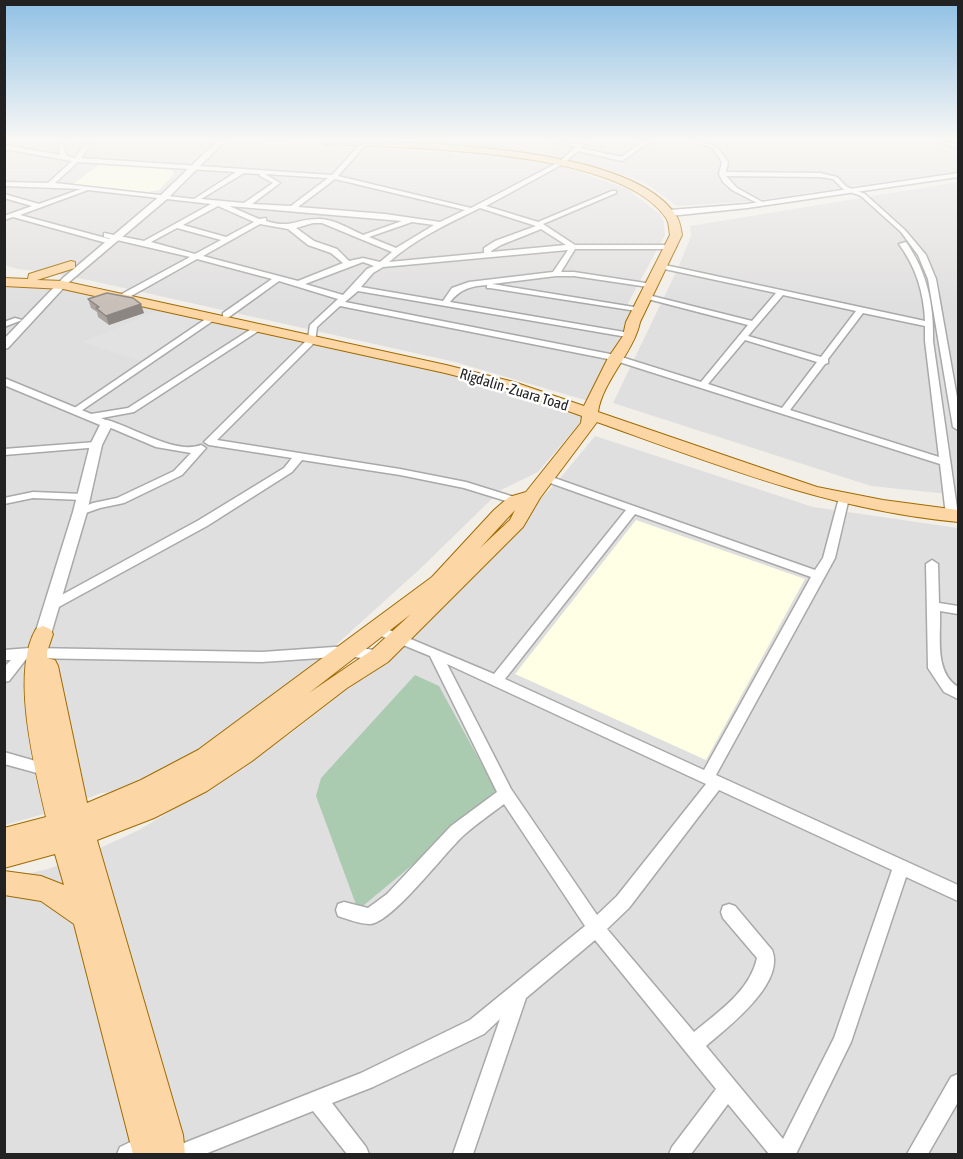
<!DOCTYPE html>
<style>
body{margin:0}
#map{position:relative;width:963px;height:1159px;overflow:hidden;background:#f2efe9;font-family:"Asap Condensed",sans-serif}
canvas{display:block}
.frame{position:absolute;inset:0;border:6px solid #222;pointer-events:none}
</style>
<div id="map">
<canvas width="963" height="1159"></canvas>
<div class="frame"></div>
</div>
<script>
const c = document.querySelector('canvas').getContext('2d');
c.lineJoin = 'round';
function fill(path, color) { c.fillStyle = color; c.fill(path, 'evenodd'); }
function stroke(path, color, width, dash) { c.strokeStyle = color; c.lineWidth = width; c.lineCap = dash ? 'butt' : 'round'; c.setLineDash(dash || []); c.stroke(path); }
function write(font, color, halo, rows, align = 'center') {
  c.font = font + ' "Asap Condensed",sans-serif'; c.lineWidth = 5; c.setLineDash([]); c.textBaseline = 'middle'; c.strokeStyle = halo; c.fillStyle = color; for (const [text, x, y, turn = 0] of rows) {
    c.save(); c.translate(x, y); c.rotate((+turn || 0) * Math.PI / 180); c.textAlign = isNaN(turn) ? turn : align; if (halo) c.strokeText(text, 0, 0); c.fillText(text, 0, 0); c.restore();
  }
}
fill(new Path2D(`
 M4 141H266L509 157 558 165 626 188 660 214 664 222 665 235 627 305 637 311 592 402 455 362 88 280 46 272 17 269 5 265Z
 M389 141H958V171L745 202 677 206 645 183 618 173 569 159 498 148Z
 M958 182V495L871 486 613 403 678 268 691 236 690 226Z
 M4 283 63 285 449 372 524 392 587 415 538 472 501 490 420 569 338 643 325 663 234 733 123 792 101 793 61 809 5 825Z
 M595 436 813 507 958 528V1154H5V879L48 869 87 854 139 830 227 777 290 734 370 671 557 482Z`), '#e0dfdf');
fill(new Path2D(`
 M101 163 172 170 174 174 159 190 148 192 72 185Z
 M636 520 805 579 706 760 515 674Z`), '#ffffe5');
fill(new Path2D(`
 M415 675 439 686 498 794 358 910 316 796 321 778Z`), '#aacbaf');
fill(new Path2D(`
 M160 310 202 321 141 361 83 342Z`), '#e2e2e2');
const minor = new Path2D(`
 M63 141H69L64 147 67 156 75 158 87 141H93L81 158 332 175 363 141H369L338 176 471 208 559 162 576 147 551 141 579 144 582 141H589L581 148 621 157 644 141H651L622 161 578 151 563 164 486 206 538 222 612 191H616V193L543 224 575 245H672L676 247 672 249H575L561 272H574L652 284H655V288L574 276H556L492 284 640 308 644 310 643 312 490 288H487V285C471 286 460 289 450 302L630 333 634 336 633 338 358 291 345 302 615 355 701 382 748 325 644 298V294L752 321 776 293 660 268V264L925 321C924 293 916 267 899 244L906 242C927 272 934 305 933 341L958 515 952 518 946 515 940 464 613 360 340 306 317 327 315 342 217 440 400 469 466 482 527 501 528 503 527 505H519L464 488 400 475 302 460 292 472 207 526 55 609H47L45 606 47 603 199 520 284 468 292 458 209 445 204 442 308 339 310 325 338 299 279 281 229 317H223V313L272 279 197 259 124 300H118V296L190 257 104 237V233L144 241 211 204 88 190 20 215 113 240 114 242 110 244 13 217 4 220V216L32 206 4 198V194L39 204 81 189 4 186V182L48 183 72 161 4 149V145L60 155 58 147ZM78 162 236 172 194 199 55 183ZM244 173 260 174V176L273 183 244 203 201 199ZM265 174 328 178 291 206 252 204 280 183ZM335 179 465 210 440 222 385 214 298 207ZM218 206 254 222 226 237 183 225ZM229 206 402 221 363 235C350 229 332 218 318 219 295 219 292 229 266 221V218L259 219ZM480 208 536 226 495 241 484 248V253L389 262C415 239 449 223 480 208ZM412 222 434 225 396 248 369 237ZM313 223H322L392 252 380 262 363 258 349 261 337 249 314 241 296 228ZM260 224 288 229 308 245 331 253 343 263 298 281 203 256ZM177 228 221 240 195 254 151 242ZM541 229 566 245 491 252V251L501 245ZM568 250 553 272 469 282 452 288 443 301 361 287 373 273 383 267ZM363 262 374 266 367 269 343 295 305 284ZM783 295 856 311 821 357 748 336ZM863 313 925 326V341L939 457 790 410 825 364 828 363V359ZM745 340 817 362 782 408 708 384Z
 M693 141C712 141 718 147 728 162L726 172 820 173 837 177 847 187 865 194 905 230 926 255 936 279 958 403V430L953 427 928 279 918 255 901 232 861 196 843 189 833 179 820 177 726 176 737 188 766 204 761 205 732 190 723 182 719 174 722 162 713 148Z
 M939 141 958 144V148L940 142Z
 M210 316 217 318 78 413 75 414 70 411Z
 M15 318 22 320 4 327V322Z
 M256 326 263 328 134 412 91 420 86 417 91 414 128 408Z
 M107 420C133 427 176 455 201 445L206 448 182 475 124 503 100 508 80 515 76 514 74 512 76 510 93 503 117 498 174 471 191 453 156 447 104 425V421Z
 M96 442 101 445 100 447 4 455V449Z
 M546 475 815 570 823 558 839 498 840 496H848L849 498 835 558 716 775 958 885V901L906 877 851 1042 796 1154H769L728 1104 691 1154H669L672 1147 716 1089 595 940 526 998 473 1154H453L500 1019 484 1034 373 1087 332 1103 366 1147 369 1154H347L313 1111 205 1154H171L174 1147 361 1073 470 1020 585 926 504 804C491 814 476 824 464 835 445 852 392 923 370 924 360 924 347 919 338 916L336 910 338 904 344 902 368 908 387 894 451 826 497 792 430 656 374 633 372 630 374 627H382L494 674 626 510 542 480 541 478ZM635 514 811 577 704 770 505 679ZM447 664 706 784 617 896 597 915 511 789ZM719 790 892 870 834 1038 783 1139 706 1046C727 1028 786 983 772 950L735 906 729 904 723 906 721 912 723 918 757 958C750 991 718 1012 694 1032L607 929 629 908Z
 M33 492 83 494 88 497 83 500 33 498 4 504V498Z
 M932 560 938 564 939 603 958 606V614L940 611C941 637 934 672 958 687V699L944 692 928 668 926 564Z
 M349 646 380 651 385 653 387 656 385 659 380 661 349 656 262 662 27 658 9 681 4 682V667L11 660H4V650L30 648 262 652Z
 M4 752 53 766 55 770 53 774 48 776 4 764Z
 M958 1074V1102L928 1154H907L951 1077Z
 M147 1134 154 1137 157 1144 154 1151 147 1154H117L120 1147Z`);
const tertiary = new Path2D(`
 M217 141H225L167 199 69 282 8 348 4 349V339L63 278 161 195Z
 M958 173V177L747 208 670 216 666 213 670 210 747 204Z
 M4 378 113 423 102 445 87 512 51 634 49 638H37L35 634 73 512 90 445 100 425 4 385Z`);
const primary = new Path2D(`
 M321 141C401 141 633 143 677 217 680 222 681 229 682 235L640 322C634 352 602 382 598 412L817 487 883 500 958 510V522C830 510 717 465 597 422L540 498 523 527 388 662 347 688 252 761 207 791 154 818 97 840 183 1135 185 1154H133L74 924 41 901 4 895V871L41 876 64 885 55 854 4 868V828L46 817C35 768 10 673 36 629L43 626 50 629 53 634 47 652V658L55 660 58 666 87 803 141 780 198 750 432 577 494 510 509 497 526 492 581 423 582 416 504 388 445 373 63 289 4 286V278L28 279 29 274 71 261 75 262V268L37 280 63 281 446 365 514 382 584 406 608 358 623 336 626 322 670 235C669 229 669 222 666 218 617 147 406 149 325 144ZM515 510 510 520 480 548ZM411 614 372 650 309 693Z`);
stroke(minor, '#a9a9a9', 3);
stroke(tertiary, '#a9a9a9', 3);
stroke(primary, '#a06b00', 2);
fill(minor, '#fff');
fill(tertiary, '#fff');
fill(primary, '#fcd6a4');
fill(new Path2D(`
 M88 299 144 313 109 325 98 317 97 312 91 308Z`), '#aba49e');
fill(new Path2D(`
 M141 304 144 313 109 325 106 316Z`), '#8b8681');
const building = new Path2D(`
 M107 293 133 298 141 304 106 316 96 308 99 307 88 299Z`);
fill(building, '#c7bfb8');
stroke(building, '#8b8681', 1.5);
const sky = c.createLinearGradient(0, 0, 0, 304);
sky.addColorStop(0, '#8fc0e4');
sky.addColorStop(0.46, '#f9f8f5');
sky.addColorStop(1, '#f9f8f500');
c.fillStyle = sky;
c.fillRect(0, 0, 963, 304);
write('15px', '#222', '#fff', [
 ["Rigdalin -Zuara Toad",514,390,17]
]);
</script>
